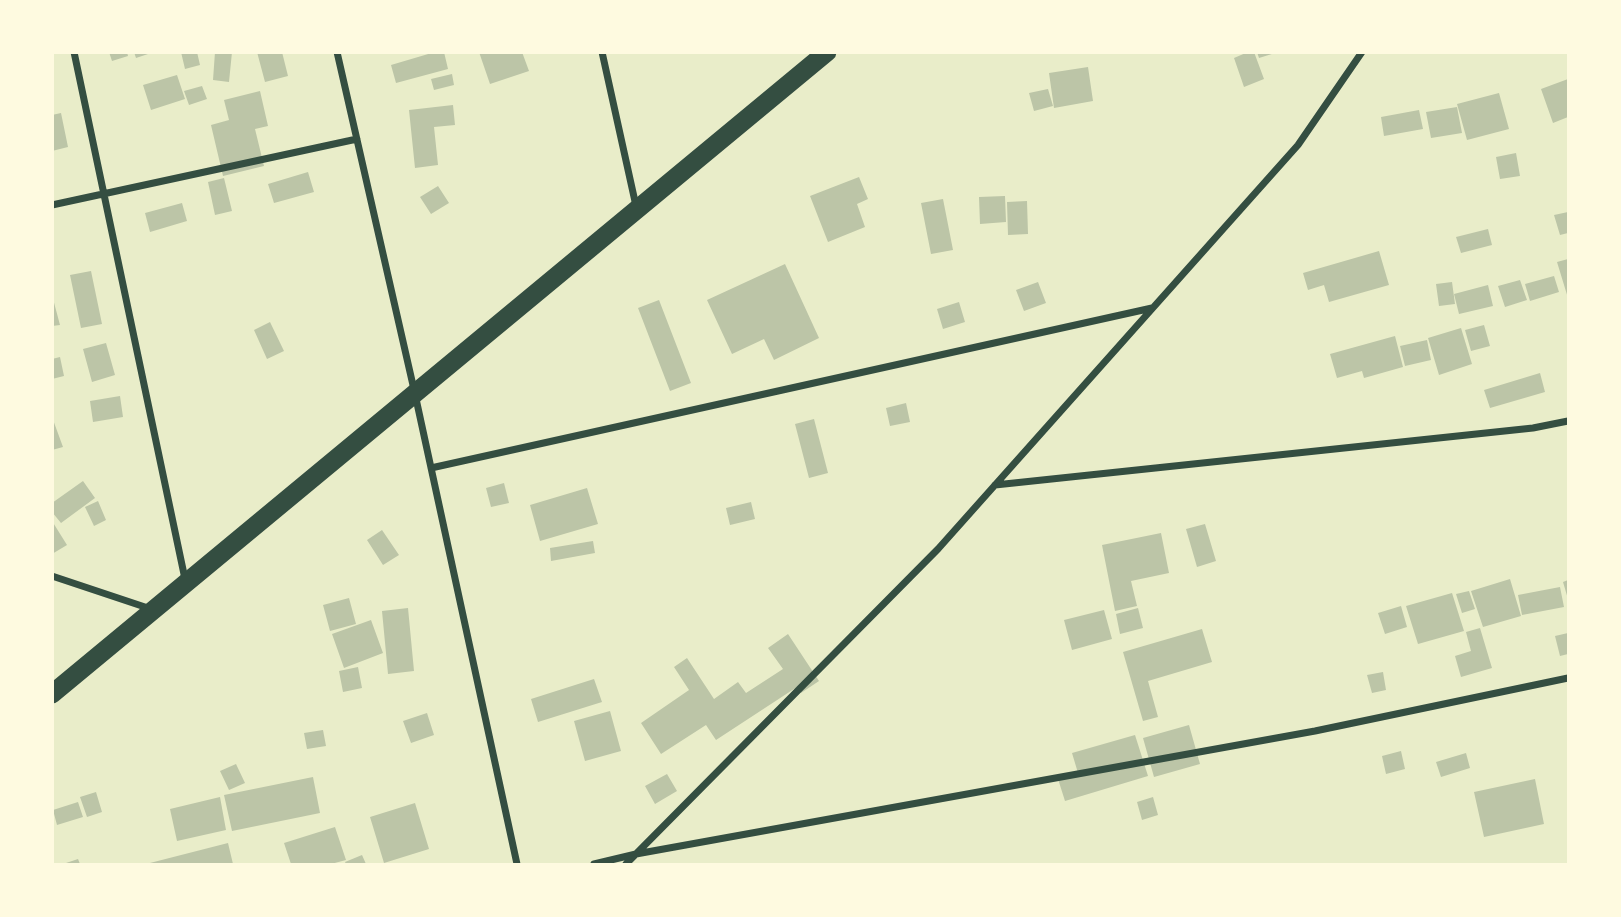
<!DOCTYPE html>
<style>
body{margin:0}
#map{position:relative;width:1621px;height:917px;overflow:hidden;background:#e9edc9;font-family:Commissioner,sans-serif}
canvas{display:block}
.frame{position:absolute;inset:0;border:54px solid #fefae0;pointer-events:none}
</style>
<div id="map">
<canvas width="1621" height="917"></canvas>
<div class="frame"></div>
</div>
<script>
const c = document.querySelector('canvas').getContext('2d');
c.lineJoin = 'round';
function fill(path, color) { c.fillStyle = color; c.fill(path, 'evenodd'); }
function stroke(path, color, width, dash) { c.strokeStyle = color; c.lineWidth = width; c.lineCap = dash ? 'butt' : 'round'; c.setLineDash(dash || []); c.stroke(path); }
fill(new Path2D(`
 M109 52H127L128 56 112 61Z
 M134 52H151V53L136 58Z
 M181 52H197L200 65 185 69Z
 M215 52H232L229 82 213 80Z
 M257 52H282L288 76 265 82Z
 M435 52H444L448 69 396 83 391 65Z
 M479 52H522L529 71 490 84Z
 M1248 52H1254L1264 79 1244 87 1234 58Z
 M1257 52H1275V53L1259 58Z
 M1088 67 1093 101 1054 108 1049 73Z
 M452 74 454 85 434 90 431 79Z
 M177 75 185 99 151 110 143 85Z
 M1568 79V117L1553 123 1541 89Z
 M202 86 207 99 189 105 184 91Z
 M1048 89 1053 106 1034 111 1029 93Z
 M260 91 268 126 255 129 264 166 223 176 211 125 229 120 224 100Z
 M1499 93 1509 129 1467 140 1457 104Z
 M453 105 455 125 434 127 438 165 415 168 409 110Z
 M1457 107 1462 133 1431 138 1426 112Z
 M1419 110 1423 129 1384 136 1381 117Z
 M61 113 68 147 52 151V115Z
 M1516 153 1520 176 1500 179 1496 157Z
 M308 172 314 192 274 203 268 184Z
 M859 177 868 199 857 204 865 227 828 242 810 196Z
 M224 178 232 211 215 215 208 182Z
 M438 186 449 203 431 214 420 197Z
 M1005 196 1006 222 980 224 979 197Z
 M943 199 953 250 931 254 921 203Z
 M1027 201 1028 234 1008 235 1007 202Z
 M182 203 187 221 150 232 145 213Z
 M1568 212V233L1560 235 1554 215Z
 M1488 229 1492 245 1461 253 1456 237Z
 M1379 251 1389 285 1329 302 1324 285 1308 290 1303 273Z
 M1568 259V298L1557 262Z
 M785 264 819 338 774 360 764 339 732 354 707 300Z
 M91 271 102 324 81 328 70 275Z
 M1554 276 1559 292 1530 301 1525 284Z
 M1520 280 1527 300 1505 307 1498 286Z
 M1038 282 1046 303 1024 311 1016 290Z
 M1452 282 1455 304 1439 306 1436 284Z
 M1488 285 1493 306 1459 314 1454 294Z
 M52 295 60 325 52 326Z
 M659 300 691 383 670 391 638 308Z
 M959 302 965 322 943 329 937 309Z
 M270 322 284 351 267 359 254 330Z
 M1484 325 1490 346 1471 351 1465 330Z
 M1461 328 1472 364 1439 375 1428 338Z
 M1395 336 1403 367 1364 378 1362 371 1337 378 1330 354Z
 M1427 340 1431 360 1405 366 1400 346Z
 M106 343 115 375 92 382 83 349Z
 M60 357 64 376 52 379V359Z
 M1540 373 1545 392 1490 408 1484 390Z
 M120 396 123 417 93 422 90 401Z
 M906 403 910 422 890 426 886 408Z
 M52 417 63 447 52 450Z
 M814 419 828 473 809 478 795 424Z
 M83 481 95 498 61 523 52 512V503Z
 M504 483 509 503 491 507 486 488Z
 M587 488 598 524 540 541 530 505Z
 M98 501 106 520 94 526 85 507Z
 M751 502 755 519 730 525 726 508Z
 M52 521 67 545 52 554Z
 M1205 524 1216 561 1197 567 1186 529Z
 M382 530 399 555 383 565 367 540Z
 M1161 533 1169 573 1131 581 1137 606 1115 611 1102 545Z
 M593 541 595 553 551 561 550 548Z
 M1510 579 1521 616 1483 627 1471 591Z
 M1568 580V599L1563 582Z
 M1560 587 1564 607 1522 615 1518 595Z
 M1469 591 1475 609 1462 613 1456 594Z
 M1452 593 1464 631 1418 644 1406 606Z
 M349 598 356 624 330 631 323 605Z
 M1401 606 1407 627 1385 634 1378 613Z
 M408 608 414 671 388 674 382 611Z
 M1138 608 1143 628 1120 634 1116 614Z
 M1104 610 1112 639 1072 650 1064 620Z
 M371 620 383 653 344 668 332 634Z
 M1480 628 1492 668 1461 677 1455 656 1471 651 1466 632Z
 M1202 629 1212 662 1148 681 1158 717 1143 721 1123 652Z
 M1568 633V654L1560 656 1555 636Z
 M788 634 819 681 801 693 797 687 716 740 706 725 661 754 641 723 689 690 674 667 687 658 714 699 738 682 746 693 783 669 768 648Z
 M358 667 362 688 343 692 339 671Z
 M1383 672 1386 690 1372 693 1367 675Z
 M594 679 602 702 538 722 531 699Z
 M610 711 621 751 585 761 574 721Z
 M427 713 434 735 411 743 403 721Z
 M1189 725 1200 764 1154 777 1143 738Z
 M323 730 326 746 307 749 304 733Z
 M1135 735 1148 776 1065 801 1058 779 1078 773 1072 753Z
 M1401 751 1405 769 1386 774 1382 756Z
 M1466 753 1470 768 1441 777 1436 762Z
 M236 764 245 783 229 790 220 771Z
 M667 774 677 791 655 804 645 786Z
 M313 777 320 813 232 831 224 795Z
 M1535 779 1544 824 1484 837 1474 792Z
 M96 792 102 812 87 817 80 797Z
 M220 797 226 830 177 841 170 809Z
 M1153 797 1158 815 1142 820 1137 802Z
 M78 802 83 817 57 825 53 810Z
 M415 803 429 849 384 863 370 817Z
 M335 827 346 860 331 864H291L284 843Z
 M228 843 233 864H146Z
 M362 855 366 864H346L345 862Z
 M78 859 80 864H63Z`), '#bcc5a7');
stroke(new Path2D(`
 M74 52 185 579
 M337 52 415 394 517 864
 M602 52 636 206
 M52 205 357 139
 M431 468 1152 308
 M995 485 1533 428 1568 421
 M52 576 151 609
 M594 864 636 854 1315 731 1568 678
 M626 864 938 549 1298 145 1362 52`), '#344e41', 7);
stroke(new Path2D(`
 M52 694 827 52`), '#344e41', 19);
</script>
